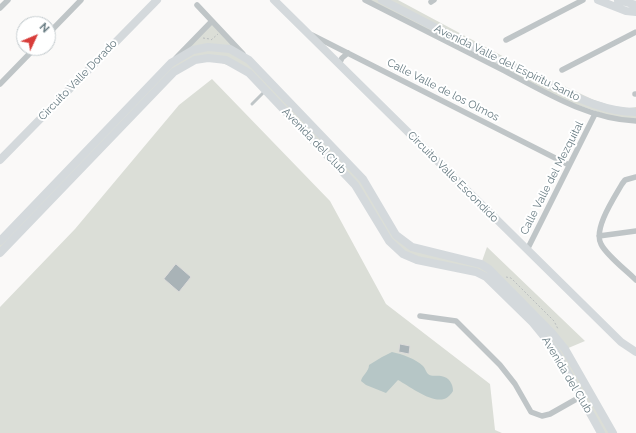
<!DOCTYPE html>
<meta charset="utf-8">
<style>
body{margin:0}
#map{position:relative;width:636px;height:433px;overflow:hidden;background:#faf9f8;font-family:Raleway,sans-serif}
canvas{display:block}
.north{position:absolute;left:16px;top:16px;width:40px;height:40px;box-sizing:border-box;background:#fff;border:1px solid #c2cacd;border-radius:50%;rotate:46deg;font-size:11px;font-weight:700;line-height:16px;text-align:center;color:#667a81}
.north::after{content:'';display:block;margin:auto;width:14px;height:18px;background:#d83d3a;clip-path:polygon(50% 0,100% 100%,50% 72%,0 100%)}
</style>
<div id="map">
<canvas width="636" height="433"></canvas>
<div class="north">N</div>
</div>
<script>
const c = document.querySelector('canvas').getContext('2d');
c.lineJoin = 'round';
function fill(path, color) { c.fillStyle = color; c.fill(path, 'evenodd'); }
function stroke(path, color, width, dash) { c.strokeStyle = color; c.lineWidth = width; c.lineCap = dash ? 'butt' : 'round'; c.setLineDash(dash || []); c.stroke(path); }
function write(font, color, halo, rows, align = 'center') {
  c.font = font + ' Raleway,sans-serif'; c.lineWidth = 4; c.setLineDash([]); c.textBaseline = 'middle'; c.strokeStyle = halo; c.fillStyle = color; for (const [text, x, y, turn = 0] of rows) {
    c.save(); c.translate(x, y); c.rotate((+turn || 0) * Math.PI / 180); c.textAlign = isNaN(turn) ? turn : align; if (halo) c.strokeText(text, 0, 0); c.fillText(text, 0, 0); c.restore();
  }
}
fill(new Path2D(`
 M365 0H398L521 66 594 100 612 106 629 108 636 107V121L622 120 560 99Z
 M212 21 363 179 397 235 412 247 481 264 487 247 585 341 566 349 613 433H601L555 350 486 277 417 260 389 241 355 185 249 73 208 58 174 72 0 253V241Z
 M212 79 330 201 386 304 490 384 495 430 502 433H0V307L75 229 179 105Z`), '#dbded7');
fill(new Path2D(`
 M392 352C402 354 416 359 423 366 425 368 426 372 428 374 432 377 436 375 441 376 449 377 453 384 453 391 451 394 448 398 444 399 431 403 409 386 398 380L386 393 366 385 361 381C362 375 369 372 369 365L382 357Z`), '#b6c6c6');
const building = new Path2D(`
 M176 264 191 277 179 292 164 279Z
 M400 344 410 346 409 354 399 352Z`);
fill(building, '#a9b3b7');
stroke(building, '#dcdbda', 1);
stroke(new Path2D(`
 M203 38 210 39
 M211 40 218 34
 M506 277 511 278 554 321 558 329`), '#babec0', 1, [2, 2]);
stroke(new Path2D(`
 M252 104 265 91`), '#bfc5c7', 3);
stroke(new Path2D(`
 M365 0C410 23 455 46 501 69 543 91 587 119 636 121
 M431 2 434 0
 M197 5 243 54
 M0 8 8 0
 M48 34 81 0
 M312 35 569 165
 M506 40 583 0
 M176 58 212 21
 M339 64 342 58 348 53
 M562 70 636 32
 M0 84 35 48
 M635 94H636
 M636 177 625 180 622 184C614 198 593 229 601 244 606 255 627 271 636 280
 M599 236 636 231
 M527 250 595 114
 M420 316 456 321 500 365 515 384 531 412 542 416 550 414 580 397`), '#bfc5c7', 5.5);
stroke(new Path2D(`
 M274 0 621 342 636 352
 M382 0C435 27 488 56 542 81 572 95 602 112 636 112
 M598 0 626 11 636 12
 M618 0 636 5
 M0 160 157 0
 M0 241 171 63 193 50 208 47 230 49 249 60 363 179 396 235 412 247 481 264 489 269 552 333 565 349 613 433
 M0 253 174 72 195 60 208 58 226 60 249 73 355 185 389 241 403 254 417 260 476 272 486 277 533 323 555 350 601 433`), '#d4d9dc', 8);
write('11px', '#667a81', '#fff', [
 ["Avenida Valle del Espíritu Santo",507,63,26],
 ["Circuito Valle Dorado",78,80,-46],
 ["Calle Valle de los Olmos",443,90,27],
 ["Avenida del Club",314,141,46],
 ["Circuito Valle Escondido",453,177,45],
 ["Calle Valle del Mezquital",552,178,-63],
 ["Avenida del Club",567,375,59]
]);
</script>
